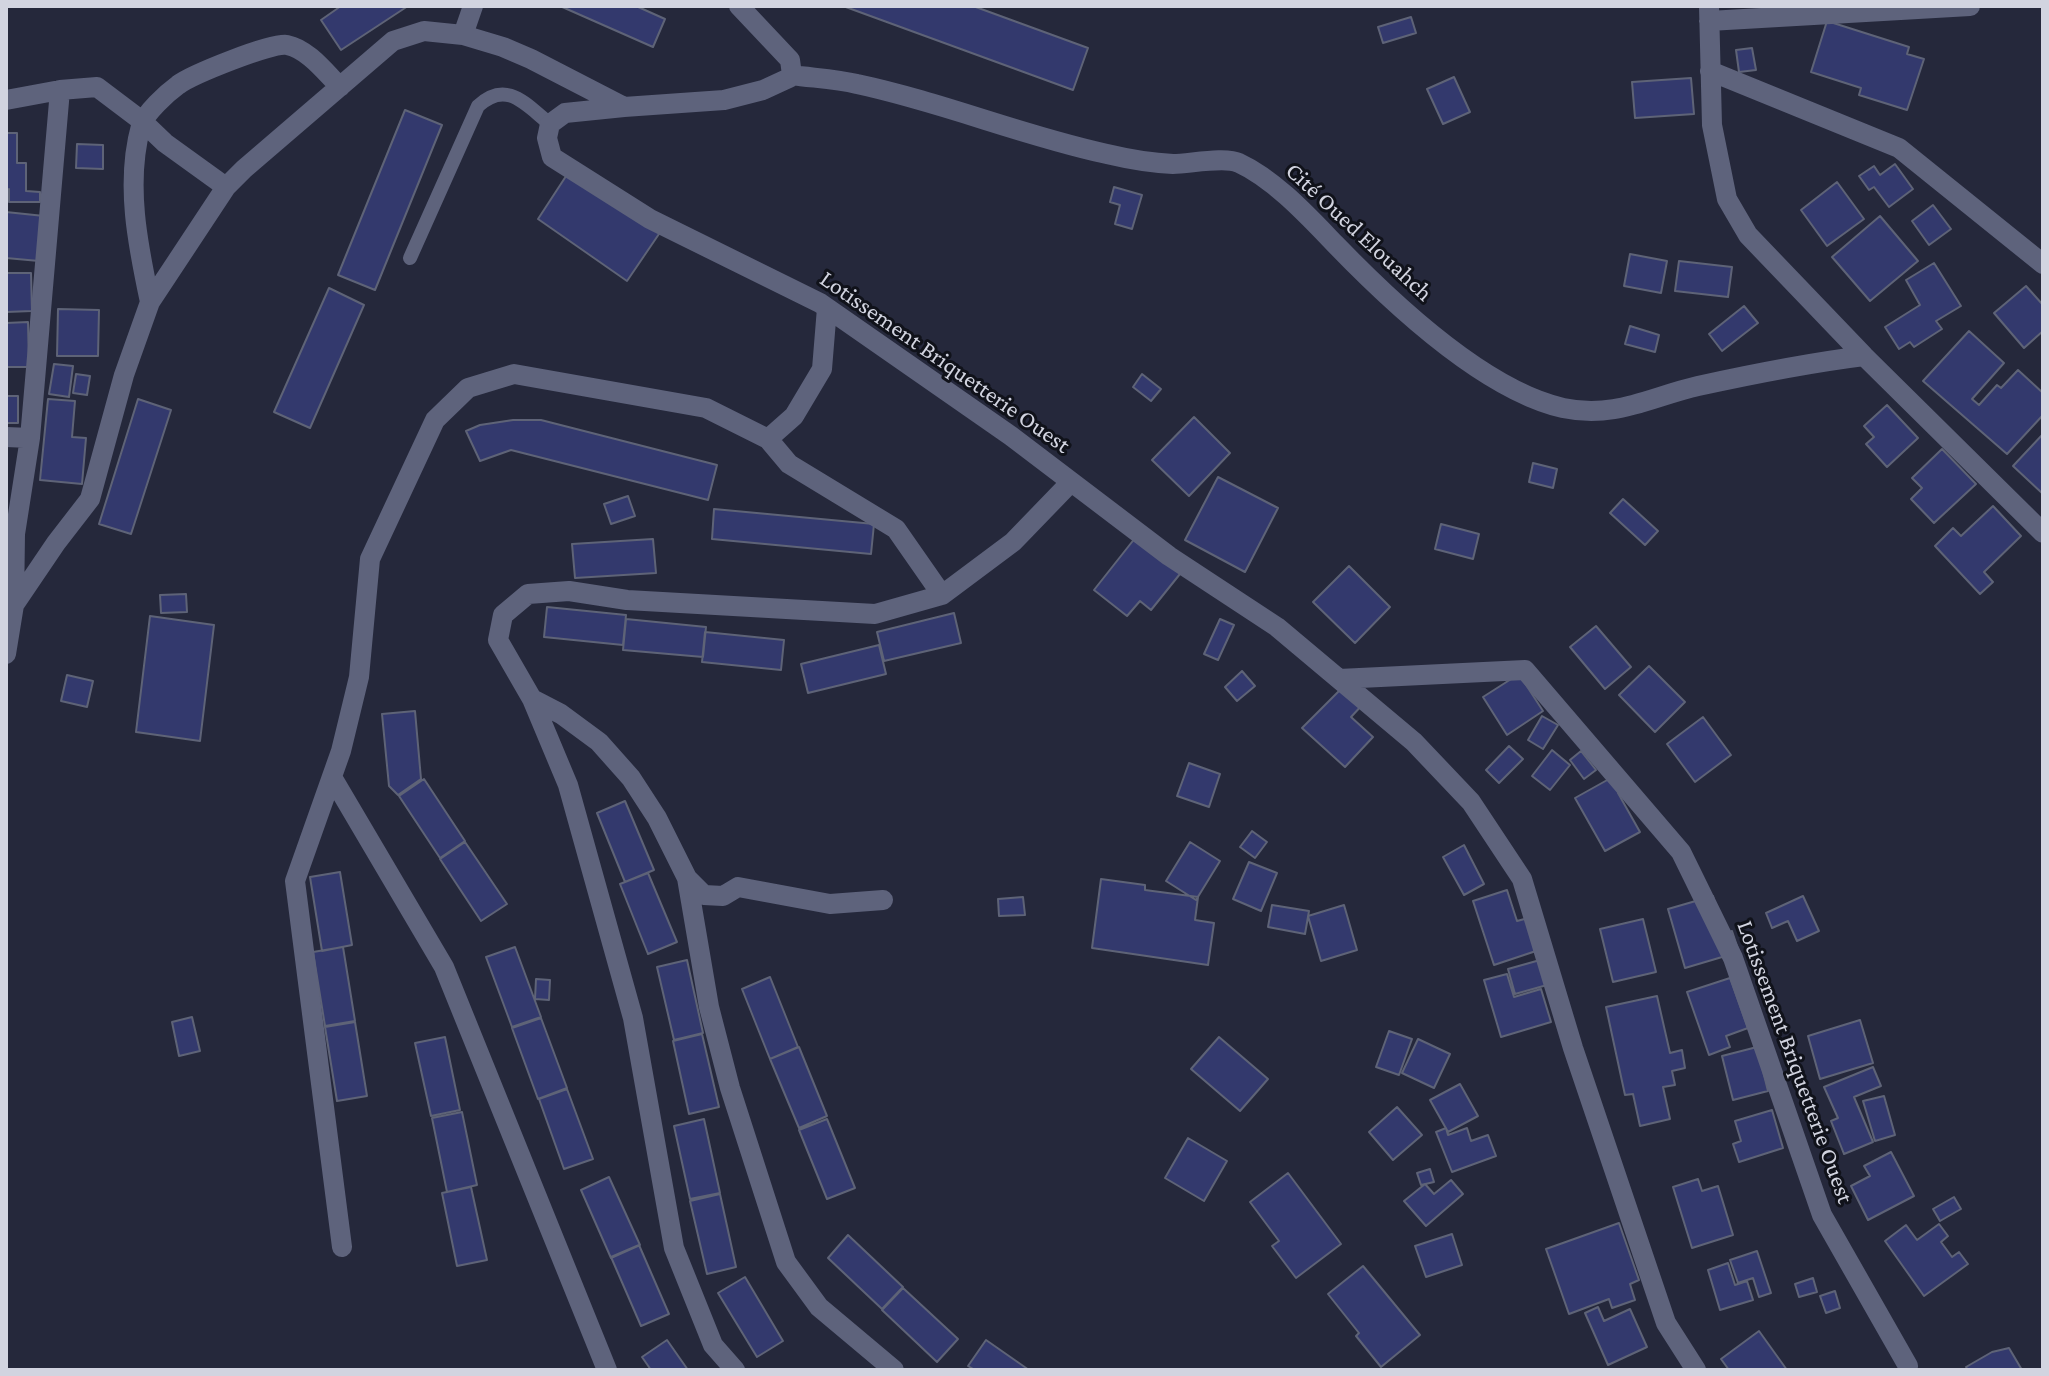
<!DOCTYPE html>
<meta charset="utf-8">
<style>
body{margin:0}
#map{position:relative;width:2049px;height:1376px;overflow:hidden;background:#25283b;font-family:"Crimson Pro",serif}
canvas{display:block}
.frame{position:absolute;inset:0;border:8px solid #d2d4e0;pointer-events:none}
</style>
<div id="map">
<canvas width="2049" height="1376"></canvas>
<div class="frame"></div>
</div>
<script>
const c = document.querySelector('canvas').getContext('2d');
c.lineJoin = 'round';
function fill(path, color) { c.fillStyle = color; c.fill(path, 'evenodd'); }
function stroke(path, color, width, dash) { c.strokeStyle = color; c.lineWidth = width; c.lineCap = dash ? 'butt' : 'round'; c.setLineDash(dash || []); c.stroke(path); }
function write(font, color, halo, rows, align = 'center') {
  c.font = font + ' "Crimson Pro",serif'; c.lineWidth = 6; c.setLineDash([]); c.textBaseline = 'middle'; c.strokeStyle = halo; c.fillStyle = color; for (const [text, x, y, turn = 0] of rows) {
    c.save(); c.translate(x, y); c.rotate((+turn || 0) * Math.PI / 180); c.textAlign = isNaN(turn) ? turn : align; if (halo) c.strokeText(text, 0, 0); c.fillText(text, 0, 0); c.restore();
  }
}
const building = new Path2D(`
 M341 6H408L341 50 321 20Z
 M560 6H636L665 19 653 47Z
 M843 6H973L1088 48 1073 90Z
 M1411 17 1416 33 1383 43 1378 27Z
 M1827 21 1909 47 1907 54 1924 59 1907 110 1859 95 1861 88 1811 72Z
 M1752 48 1756 70 1739 72 1736 50Z
 M1454 77 1470 112 1443 124 1427 89Z
 M1691 78 1694 114 1635 118 1632 82Z
 M405 110 442 125 375 290 338 275Z
 M6 133H17V163H26V191L40 192V202H9V189L6 192Z
 M77 144 103 145V169L76 168Z
 M1895 164 1913 189 1889 207 1874 187 1869 190 1859 176 1874 166 1880 175Z
 M570 170 661 231 627 281 538 219Z
 M1837 182 1864 219 1827 246 1801 210Z
 M1114 187 1142 195 1132 229 1115 224 1120 205 1110 202Z
 M1933 205 1951 229 1929 245 1912 221Z
 M6 212 44 216 39 261 6 258Z
 M1880 216 1918 261 1870 301 1832 257Z
 M1630 254 1667 261 1661 293 1624 286Z
 M1679 261 1732 267 1728 297 1675 291Z
 M1934 263 1961 306 1936 321 1942 329 1914 347 1910 342 1899 349 1885 327 1920 305 1906 280Z
 M6 273H31L32 311 6 312Z
 M2026 286 2043 305V331L2024 348 1994 313Z
 M329 288 364 305 310 428 274 412Z
 M1744 306 1758 323 1722 351 1709 334Z
 M58 309 99 310 98 356H57Z
 M28 322 29 367H7V396H18V423H6V323Z
 M1630 326 1659 335 1655 352 1625 344Z
 M1969 331 2004 363 1972 399 1979 405 1997 385 2001 388 2018 370 2043 393V415L2007 454 1923 381Z
 M54 364 73 366 69 397 49 394Z
 M76 374 90 376 87 395 73 393Z
 M1142 374 1161 389 1151 401 1133 387Z
 M48 399 75 401 72 437 86 438 82 484 40 480Z
 M138 399 171 410 131 534 99 524Z
 M1887 405 1918 438 1887 467 1866 444 1874 437 1864 426Z
 M1194 417 1230 453 1189 496 1152 460Z
 M513 420H541L717 465 708 500 511 450 480 461 466 431 480 425Z
 M2043 434V494L2013 466Z
 M1942 449 1976 484 1934 523 1911 499 1922 488 1912 478Z
 M1533 463 1557 469 1553 488 1529 482Z
 M1218 477 1278 508 1245 572 1185 540Z
 M628 496 635 516 611 524 604 504Z
 M1623 499 1658 531 1645 545 1610 513Z
 M1993 506 2021 536 1984 572 1993 582 1980 594 1935 546 1953 528 1961 536Z
 M714 509 874 524 871 554 712 539Z
 M1441 524 1479 534 1473 559 1435 549Z
 M1143 528 1188 564 1151 610 1140 601 1127 616 1094 590Z
 M653 539 656 573 575 578 572 544Z
 M1349 566 1390 607 1355 643 1313 602Z
 M186 594 187 612 161 613 160 595Z
 M547 607 626 615 623 645 544 637Z
 M954 613 961 643 884 661 877 632Z
 M150 616 214 625 200 741 136 732Z
 M626 619 706 627 703 657 623 650Z
 M1220 619 1234 625 1218 660 1204 654Z
 M1596 626 1631 667 1605 689 1570 647Z
 M705 632 784 640 781 670 702 662Z
 M879 645 886 674 808 693 801 664Z
 M1649 666 1685 702 1655 732 1619 695Z
 M1242 671 1255 686 1237 701 1225 687Z
 M1519 674 1543 711 1507 735 1483 697Z
 M67 675 93 681 87 707 61 701Z
 M1345 685 1364 703 1351 717 1373 737 1345 767 1302 728Z
 M415 711 421 779 398 795 389 786 382 714Z
 M1542 716 1558 725 1543 749 1528 740Z
 M1703 717 1731 755 1695 782 1667 744Z
 M1509 746 1523 759 1499 783 1486 770Z
 M1552 750 1570 765 1550 790 1532 776Z
 M1581 751 1596 770 1584 779 1570 760Z
 M1189 763 1220 774 1209 807 1177 796Z
 M1618 774V793L1640 832 1605 851 1575 798Z
 M424 779 465 841 440 858 399 796Z
 M625 801 654 870 625 882 597 813Z
 M1252 831 1267 842 1255 858 1240 847Z
 M465 842 507 904 481 921 440 859Z
 M1190 842 1220 861 1196 900 1166 881Z
 M1464 845 1484 884 1464 895 1443 857Z
 M1249 862 1277 873 1261 911 1233 899Z
 M340 872 352 945 322 951 310 877Z
 M648 873 677 942 648 954 620 884Z
 M1101 879 1145 885V890L1198 897 1195 920 1214 923 1208 965 1092 948Z
 M1507 890 1517 921 1532 917 1542 949 1494 965 1473 901Z
 M1713 896 1724 934 1732 931 1739 952 1685 968 1668 909Z
 M1803 896 1819 931 1797 941 1788 921 1772 928 1766 913Z
 M1023 897 1025 915 999 916 998 899Z
 M1272 905 1309 911 1305 934 1268 927Z
 M1344 905 1357 950 1321 961 1308 916Z
 M1643 919 1656 972 1613 982 1600 929Z
 M343 947 355 1021 325 1026 313 952Z
 M515 947 541 1017 512 1027 486 957Z
 M687 960 703 1033 674 1040 657 967Z
 M1540 960 1547 985 1515 994 1508 969Z
 M1507 974 1514 997 1541 989 1551 1022 1501 1037 1484 980Z
 M770 977 798 1047 770 1059 742 989Z
 M1730 978 1748 1028 1726 1036 1730 1047 1709 1055 1687 992Z
 M536 979 550 980 549 1000 535 999Z
 M1657 996 1670 1053 1682 1050 1685 1068 1672 1071 1675 1085 1663 1087 1670 1119 1640 1126 1633 1094 1625 1095 1606 1007Z
 M192 1017 200 1051 179 1056 172 1022Z
 M541 1018 567 1088 538 1099 512 1028Z
 M1860 1020 1873 1063 1820 1079 1808 1036Z
 M355 1022 367 1096 337 1101 325 1027Z
 M1389 1031 1412 1039 1399 1075 1376 1067Z
 M702 1034 719 1107 689 1114 673 1041Z
 M445 1037 460 1110 431 1116 415 1043Z
 M1219 1037 1268 1079 1240 1111 1191 1069Z
 M1418 1039 1450 1054 1434 1088 1402 1073Z
 M799 1047 827 1116 799 1128 770 1059Z
 M1757 1047 1768 1091 1733 1100 1722 1056Z
 M1873 1067 1881 1086 1854 1097 1873 1142 1844 1154 1831 1121 1838 1118 1824 1087Z
 M1460 1084 1478 1116 1448 1132 1430 1100Z
 M567 1089 593 1159 564 1169 539 1099Z
 M1884 1096 1895 1135 1875 1141 1863 1101Z
 M1397 1107 1422 1135 1393 1160 1369 1132Z
 M1772 1110 1783 1148 1739 1162 1733 1144 1741 1141 1735 1121Z
 M462 1112 477 1185 447 1192 432 1118Z
 M704 1119 720 1193 690 1199 674 1126Z
 M827 1119 855 1188 827 1199 799 1130Z
 M1446 1128 1448 1135 1467 1128 1471 1141 1488 1135 1496 1156 1452 1172 1436 1132Z
 M1188 1138 1227 1161 1204 1201 1165 1178Z
 M1891 1152 1914 1196 1868 1220 1851 1186 1870 1176 1864 1166Z
 M1430 1169 1434 1182 1421 1185 1417 1173Z
 M1288 1173 1341 1244 1296 1278 1272 1246 1279 1241 1250 1202Z
 M609 1177 640 1245 611 1258 581 1190Z
 M1698 1179 1702 1191 1718 1186 1733 1235 1692 1248 1673 1187Z
 M1451 1180 1463 1194 1426 1226 1404 1201 1425 1184 1434 1194Z
 M471 1187 487 1260 457 1266 442 1193Z
 M720 1194 736 1267 707 1274 690 1201Z
 M1954 1197 1961 1209 1940 1221 1933 1209Z
 M1619 1223 1639 1280 1630 1284 1635 1300 1612 1308 1609 1299 1569 1314 1546 1249Z
 M1939 1224 1948 1236 1941 1242 1952 1257 1959 1252 1968 1264 1924 1296 1885 1241 1906 1225 1917 1240Z
 M1452 1234 1462 1265 1426 1277 1415 1246Z
 M848 1235 903 1287 882 1309 828 1258Z
 M639 1245 669 1314 641 1326 611 1257Z
 M1757 1251 1771 1293 1759 1297 1753 1278 1738 1283 1730 1260Z
 M1728 1263 1735 1285 1747 1281 1753 1300 1720 1310 1708 1270Z
 M1363 1266 1420 1335 1381 1367 1356 1336 1359 1333 1328 1294Z
 M745 1277 783 1341 757 1357 718 1293Z
 M1813 1278 1817 1292 1799 1297 1795 1284Z
 M903 1288 958 1339 937 1362 882 1310Z
 M1835 1291 1840 1308 1826 1313 1820 1296Z
 M1598 1307 1604 1321 1630 1309 1647 1347 1608 1365 1585 1313Z
 M1759 1331 1787 1370H1729L1721 1359Z
 M667 1340 688 1370H651L642 1357Z
 M986 1340 1029 1370H975L968 1366Z
 M2009 1348 2022 1370H1968L1966 1367 1992 1352Z`);
fill(building, '#33396d');
stroke(building, '#5e6377', 2);
stroke(new Path2D(`
 M410 258 478 106C507 79 526 105 550 124`), '#5e637c', 14);
stroke(new Path2D(`
 M1709 6 1712 125 1727 199 1748 235 1864 356 2043 533
 M1709 21 1970 6
 M463 35 473 6
 M1710 71 1899 148 2043 264
 M792 75C813 78 836 79 857 84 942 102 1023 136 1107 154 1128 159 1152 163 1173 164 1189 164 1225 156 1239 163 1274 179 1308 216 1335 244 1390 301 1484 390 1563 408 1615 419 1650 397 1698 386 1753 374 1808 363 1864 356
 M6 100 60 90 97 87 142 121 165 143 226 187
 M624 107 565 113 550 124 547 138 552 157 650 219 820 303 1011 436 1169 556 1277 627 1414 742 1471 802 1522 879 1573 1048 1666 1323 1696 1370
 M150 302C138 246 125 183 141 126 145 113 167 93 178 85 191 75 272 42 287 45 308 49 326 73 340 87
 M6 437 30 438
 M768 439 789 464 896 529 942 595
 M14 605 15 534 30 438 60 90
 M6 654 14 605 56 543 90 499 124 375 150 302 226 187 244 169 393 41 424 31 463 35 503 47 531 59 624 107 724 100 763 90 789 78 792 75 790 60 739 6
 M1339 679 1525 670 1681 852 1733 958 1822 1215 1908 1366
 M532 699 561 714 599 742 631 778 657 818 687 878 709 1007 730 1088 786 1262 819 1307 894 1370
 M332 777 444 967 607 1370
 M687 878 704 895 723 896 738 887 830 904 883 900
 M342 1247 295 881 341 751 359 677 370 559 435 420 468 388 514 374 706 408 768 439 794 416 822 369 827 308
 M735 1370 713 1345 674 1248 633 1018 568 785 532 699 498 640 503 615 528 594 569 591 627 600 875 614 942 595 1013 542 1071 482`), '#5e637c', 20);
write('24px', '#d2d4e0', '#10121a', [
 ["Cité Oued Elouahch",1359,232,43],
 ["Lotissement Briquetterie Ouest",945,362,35],
 ["Lotissement Briquetterie Ouest",1795,1062,70]
]);
</script>
